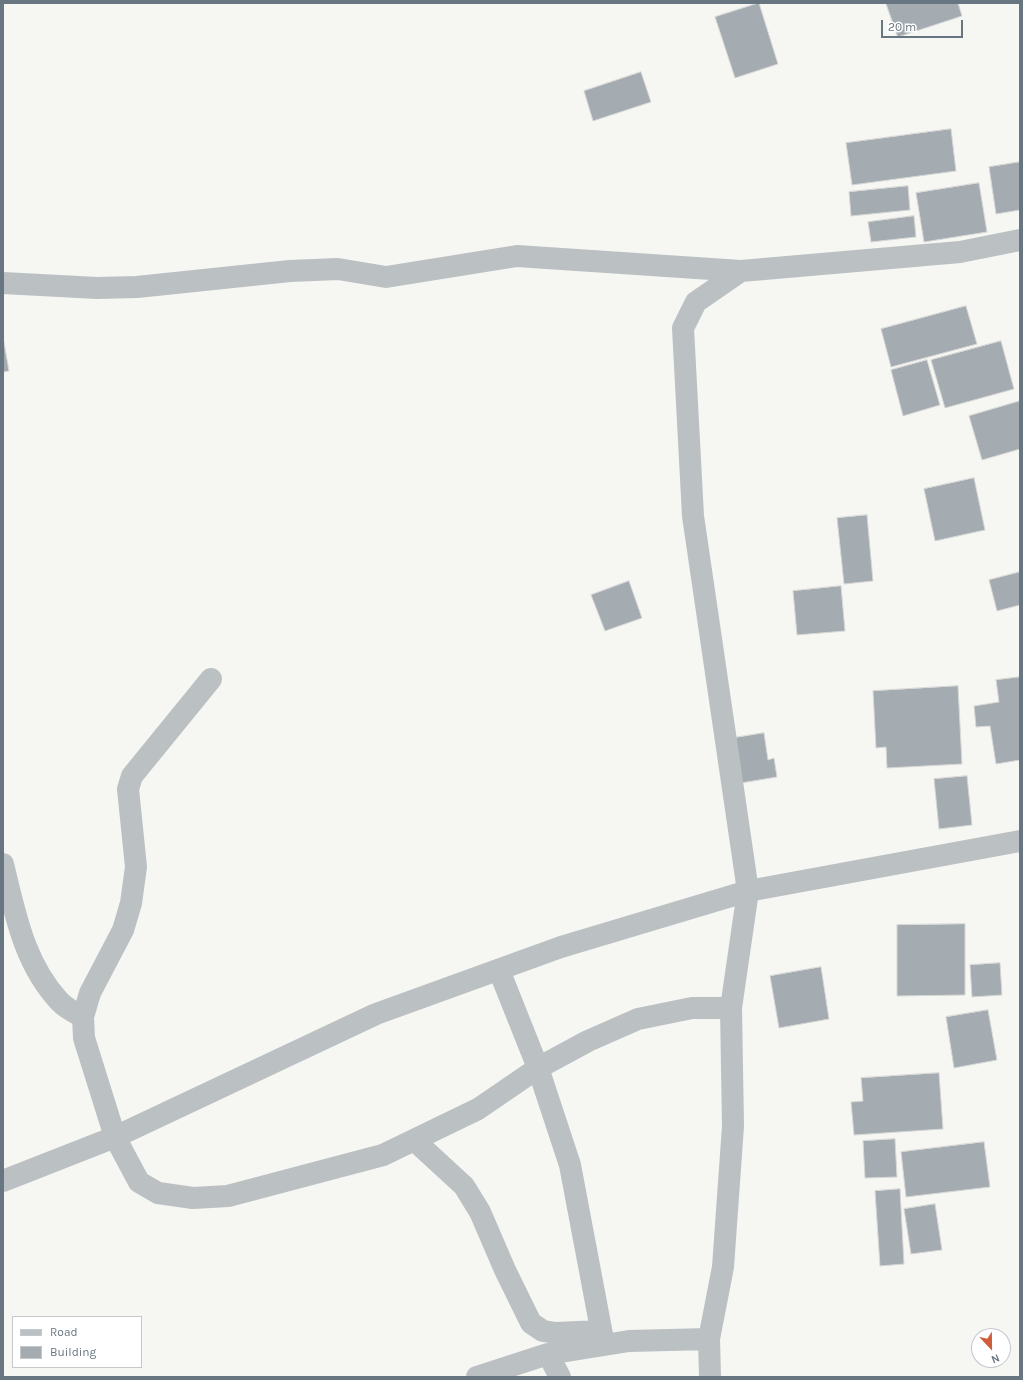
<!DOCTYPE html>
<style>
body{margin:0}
#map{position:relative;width:1023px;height:1380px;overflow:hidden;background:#f6f6f3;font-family:Karla,sans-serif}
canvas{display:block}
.frame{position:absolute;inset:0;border:4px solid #687681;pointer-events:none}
.legend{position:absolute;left:12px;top:1316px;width:130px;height:52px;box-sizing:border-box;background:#fff;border:1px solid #c3c8cd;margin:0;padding:5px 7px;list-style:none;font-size:12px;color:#687681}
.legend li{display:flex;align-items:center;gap:8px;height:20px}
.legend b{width:20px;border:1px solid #c3c8cd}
.north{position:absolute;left:971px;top:1328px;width:40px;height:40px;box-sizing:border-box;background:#fff;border:1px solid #c3c8cd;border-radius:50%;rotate:158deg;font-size:11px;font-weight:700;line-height:16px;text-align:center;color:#687681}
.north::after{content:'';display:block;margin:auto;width:14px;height:18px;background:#cf5d3a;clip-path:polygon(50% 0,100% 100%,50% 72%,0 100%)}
.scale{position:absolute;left:881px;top:20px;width:82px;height:18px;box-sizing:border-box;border:2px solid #687681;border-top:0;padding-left:5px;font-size:12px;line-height:14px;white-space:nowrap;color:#687681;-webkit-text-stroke:3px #fff;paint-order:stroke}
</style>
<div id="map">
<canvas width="1023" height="1380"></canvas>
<div class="frame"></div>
<ul class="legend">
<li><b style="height:5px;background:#bbc0c3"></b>Road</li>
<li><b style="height:11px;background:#a4acb1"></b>Building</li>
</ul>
<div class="north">N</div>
<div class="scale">20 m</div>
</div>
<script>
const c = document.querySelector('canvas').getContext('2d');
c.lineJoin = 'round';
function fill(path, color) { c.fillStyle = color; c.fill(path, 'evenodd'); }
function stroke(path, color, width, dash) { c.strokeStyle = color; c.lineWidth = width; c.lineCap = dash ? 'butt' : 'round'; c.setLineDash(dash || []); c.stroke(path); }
const building = new Path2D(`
 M759 3 778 64 735 78 715 17Z
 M886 3H958L962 16 898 37Z
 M641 72 651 102 593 121 584 91Z
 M951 129 956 171 852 185 846 143Z
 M1020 162V210L996 214 989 167Z
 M979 183 987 232 924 242 916 193Z
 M908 186 910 210 851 216 849 192Z
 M914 216 916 237 871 242 868 222Z
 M966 306 977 344 891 367 881 329Z
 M3 337 9 371 3 372Z
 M1001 341 1014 389 945 408 931 360Z
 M927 360 940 405 903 416 891 370Z
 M1020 401V449L982 460 969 416Z
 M974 478 985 530 935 541 924 489Z
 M867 515 873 581 844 584 837 518Z
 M1020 572V605L997 611 989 580Z
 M629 581 642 618 605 631 591 595Z
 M841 586 845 631 797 635 793 591Z
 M1020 677V760L996 764 990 726 976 727 974 706 999 702 996 680Z
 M958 686 962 764 887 768 886 747 876 748 873 691Z
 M764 733 768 760 774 758 777 777 741 783 733 738Z
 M967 776 972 825 939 829 934 779Z
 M965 924V995L897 996V925Z
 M1000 963 1002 995 972 997 970 965Z
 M821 967 829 1019 779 1028 770 976Z
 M988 1010 997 1060 954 1068 946 1017Z
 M939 1073 943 1129 854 1135 851 1102 863 1101 861 1078Z
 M895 1139 897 1177 865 1178 863 1141Z
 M984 1142 990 1187 906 1197 901 1152Z
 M900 1189 904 1264 880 1266 875 1191Z
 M935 1204 942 1250 911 1254 904 1209Z`);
fill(building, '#a4acb1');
stroke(building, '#d7d7d6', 1);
stroke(new Path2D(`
 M3 283 97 288 137 287 290 271 338 269 386 277 517 256 741 271 960 252 1020 240
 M211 679 132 776 128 789 136 867 131 903 123 930 90 993 83 1017 84 1038 115 1137 139 1182 158 1193 193 1198 228 1196 383 1155 478 1109 538 1068 588 1041 638 1019 692 1008H731
 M3 864C15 913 24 964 60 1002 66 1008 75 1013 83 1017
 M499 970 538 1068 570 1165 604 1345
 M414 1140 464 1186 480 1212 505 1270 531 1323 543 1331 556 1333 601 1331
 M3 1181 115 1137 376 1014 561 947 748 891 1020 841
 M548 1354 560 1377
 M477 1377 548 1354 629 1341 709 1339
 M710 1377 709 1339 723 1267 733 1126 731 1008 748 891 693 516 683 328 696 302 741 271`), '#bbc0c3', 22);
</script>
